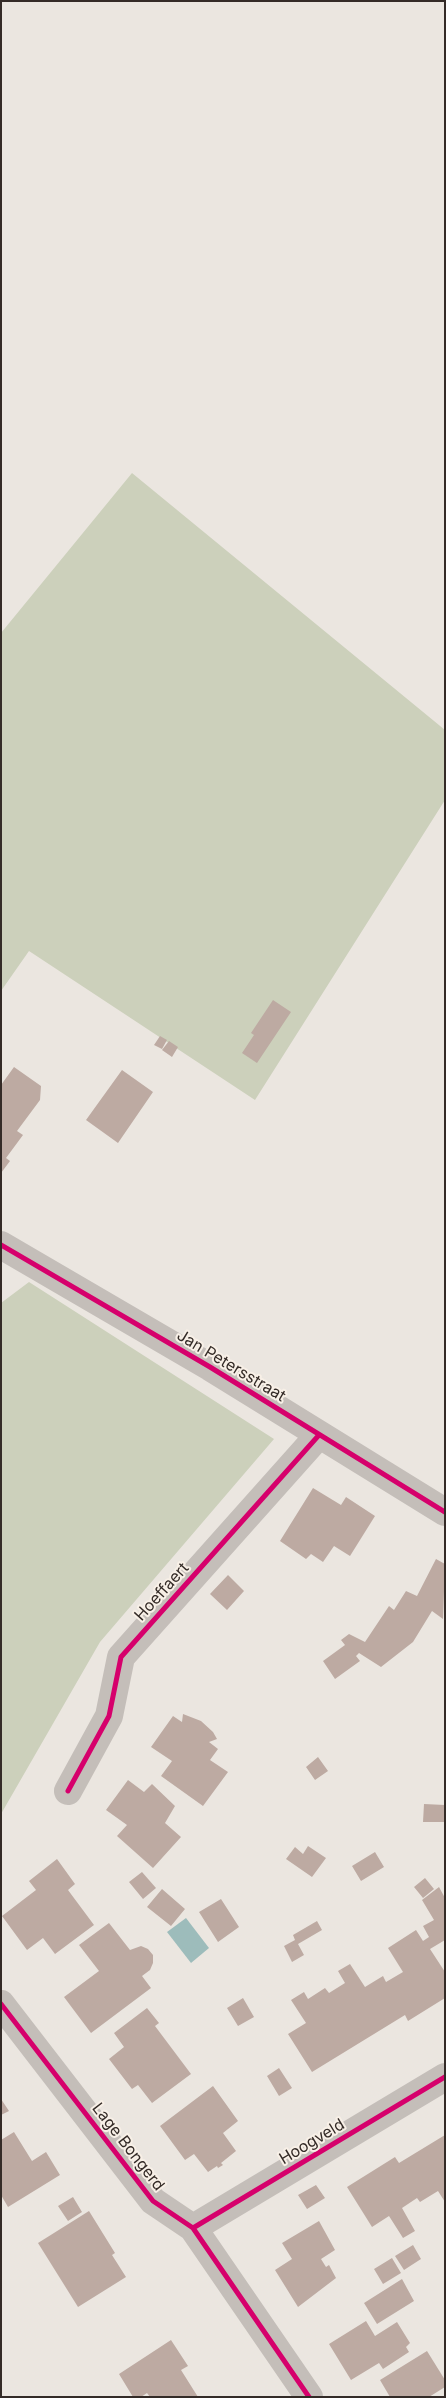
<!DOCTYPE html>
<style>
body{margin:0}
#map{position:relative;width:446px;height:2398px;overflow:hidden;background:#ebe6e0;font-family:Inter,sans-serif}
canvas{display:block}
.frame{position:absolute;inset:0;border:2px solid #342b27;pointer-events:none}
</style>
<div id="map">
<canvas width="446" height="2398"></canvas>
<div class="frame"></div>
</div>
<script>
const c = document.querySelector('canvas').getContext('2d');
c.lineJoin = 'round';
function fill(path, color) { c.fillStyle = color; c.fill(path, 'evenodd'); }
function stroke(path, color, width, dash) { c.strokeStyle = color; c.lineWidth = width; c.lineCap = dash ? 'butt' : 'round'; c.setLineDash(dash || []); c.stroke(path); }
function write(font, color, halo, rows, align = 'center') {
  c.font = font + ' Inter,sans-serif'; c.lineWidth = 4; c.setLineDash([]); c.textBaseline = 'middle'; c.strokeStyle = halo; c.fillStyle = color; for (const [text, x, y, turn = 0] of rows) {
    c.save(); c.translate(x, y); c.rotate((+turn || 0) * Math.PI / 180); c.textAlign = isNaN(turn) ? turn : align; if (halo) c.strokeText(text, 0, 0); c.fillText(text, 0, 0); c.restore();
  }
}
fill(new Path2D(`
 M132 473 445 730V800L255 1100 29 951 1 991V633Z
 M29 1282 274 1439 100 1642 1 1814V1303Z`), '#ccd0bb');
fill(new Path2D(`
 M186 1918 209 1948 191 1963 167 1932Z`), '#9dbcbb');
fill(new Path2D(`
 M273 1000 291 1012 257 1063 242 1053 254 1035 251 1033Z
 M160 1036 167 1040 162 1049 154 1045Z
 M169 1041 178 1047 172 1057 162 1050Z
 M14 1067 41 1086 40 1100 17 1131 23 1135 6 1158 10 1161 1 1173V1085Z
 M122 1070 153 1092 118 1143 86 1120Z
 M313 1488 341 1505 346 1497 375 1516 350 1556 334 1546 323 1562 311 1554 306 1559 280 1541Z
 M436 1559 445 1564 443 1619 432 1611 413 1642 381 1667 359 1653 356 1656 360 1661 335 1679 323 1661 345 1645 341 1640 349 1634 365 1642 389 1606 394 1610 406 1591 417 1596Z
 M228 1575 244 1591 227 1610 210 1594Z
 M183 1714 201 1721 213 1732 217 1739 209 1742 218 1749 210 1760 228 1772 203 1806 161 1776 172 1761 151 1747 173 1716 182 1722Z
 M318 1757 328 1771 315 1780 306 1767Z
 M128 1780 144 1792 152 1784 175 1806 165 1823 181 1837 153 1868 117 1836 127 1825 106 1810Z
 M424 1804 445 1805V1822H423Z
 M308 1846 326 1858 312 1877 286 1859 295 1847 303 1854Z
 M375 1852 384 1867 361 1881 352 1866Z
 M57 1859 75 1884 68 1890 94 1925 55 1954 43 1938 27 1950 2 1916 36 1890 29 1881Z
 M142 1872 156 1888 143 1899 129 1882Z
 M425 1878 434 1889 423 1898 414 1887Z
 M439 1887 445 1898V1940L430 1949 445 1972V1998L408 2021 405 2015 312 2072 288 2034 306 2023 291 2000 304 1992 308 1999 325 1988 329 1993 345 1983 338 1971 350 1964 365 1987 383 1976 386 1982 403 1972 388 1948 416 1930 423 1941 429 1937 423 1926 434 1920 422 1900Z
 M162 1889 185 1909 171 1926 147 1907Z
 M221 1899 239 1927 218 1942 199 1912Z
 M317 1921 322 1930 298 1944 304 1955 292 1962 284 1946 295 1940 293 1935Z
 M109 1923 130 1950 141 1946 148 1949 153 1955V1963L150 1970 142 1976 151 1988 91 2033 64 1997 99 1971 79 1945Z
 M243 1998 254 2017 238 2026 227 2008Z
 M147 2008 159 2023 155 2026 191 2074 152 2103 138 2085 132 2089 109 2059 124 2047 114 2033Z
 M279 2068 292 2088 279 2096 267 2076Z
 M213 2086 238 2121 223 2133 236 2151 221 2163 223 2165 218 2168 217 2166 208 2172 194 2154 185 2160 160 2126Z
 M1 2099 9 2111 1 2115Z
 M14 2132 32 2161 46 2152 60 2175 8 2207 1 2195V2140Z
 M445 2135V2202L438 2191 420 2202 417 2198 402 2208 415 2231 403 2238 389 2216 372 2227 347 2187 395 2157 399 2163Z
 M316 2185 325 2198 307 2209 298 2195Z
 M73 2197 82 2212 68 2221 58 2206Z
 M89 2211 115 2253 112 2255 126 2277 78 2307 38 2243Z
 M319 2221 335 2250 321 2259 326 2267 329 2265 336 2278 298 2307 275 2270 292 2259 282 2243Z
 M413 2245 421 2259 404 2270 395 2256Z
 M392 2258 401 2273 383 2284 374 2269Z
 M402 2279 414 2301 377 2324 364 2303Z
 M366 2321 375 2336 397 2322 410 2343 406 2347 409 2352 383 2369 379 2363 351 2380 329 2344Z
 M171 2340 188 2366 181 2370 198 2397H150L147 2393 141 2397H133L119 2374Z
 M427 2351 445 2380V2387L429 2397H390L380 2380Z`), '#bdaaa2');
stroke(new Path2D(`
 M1 1245 210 1367 445 1512
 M68 1791 109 1716 121 1657 319 1435
 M1 2004 153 2201 193 2228 309 2397
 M193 2228 445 2077`), '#c4beb9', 28);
stroke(new Path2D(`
 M1 1245 210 1367 445 1512
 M68 1791 109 1716 121 1657 319 1435
 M1 2004 153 2201 193 2228 309 2397
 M193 2228 445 2077`), '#d6006c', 5);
write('16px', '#342b27', '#f8f0e7', [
 ["Jan Petersstraat",231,1366,31],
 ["Hoeffaert",162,1592,-48],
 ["Hoogveld",312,2142,-31],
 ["Lage Bongerd",128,2147,52]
]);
</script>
